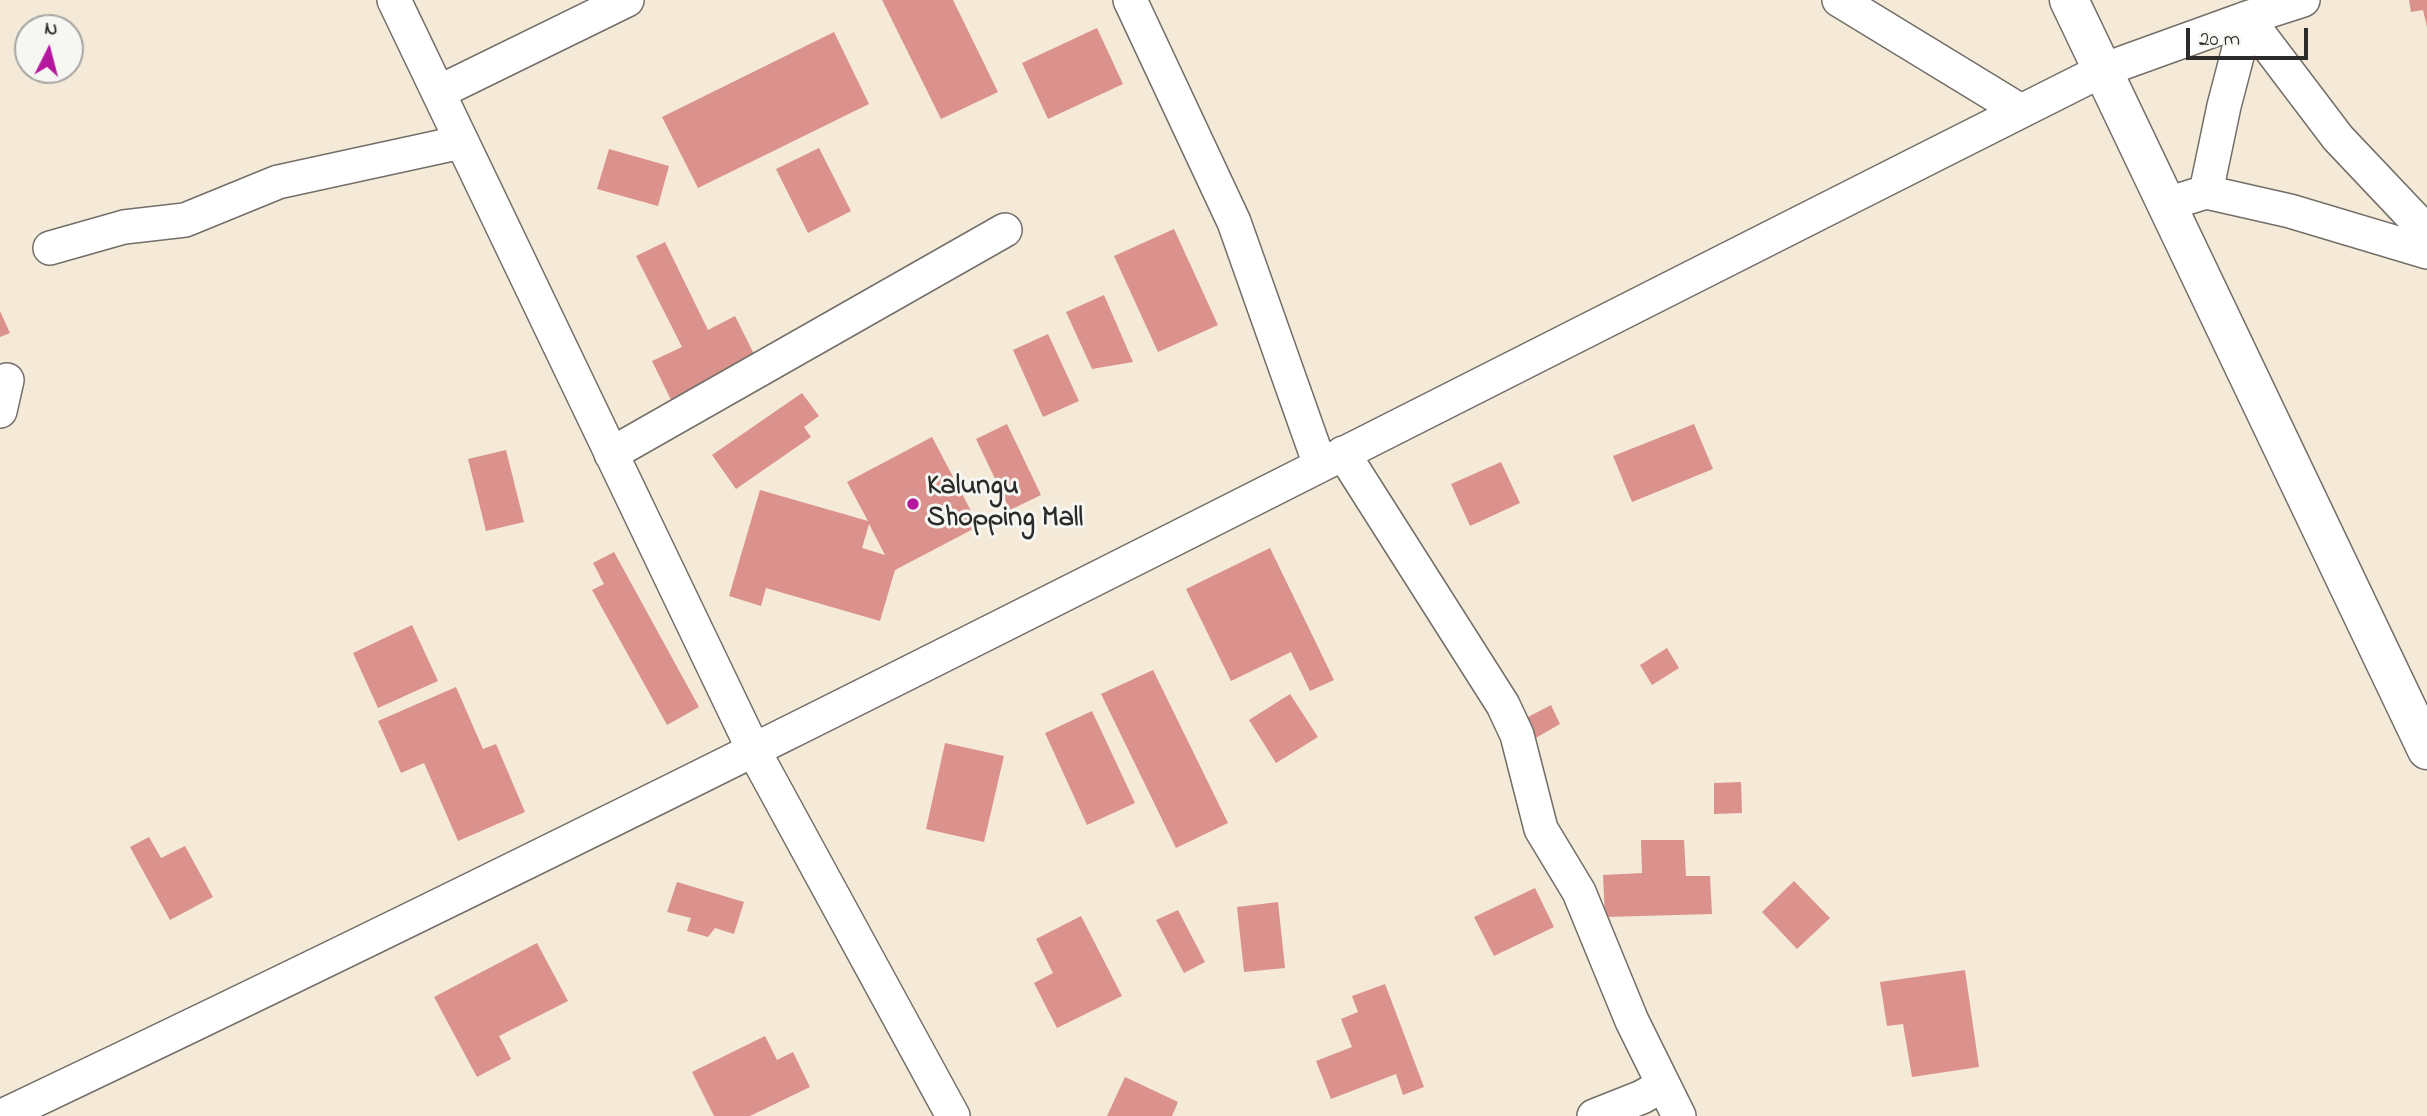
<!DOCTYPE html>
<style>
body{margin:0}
#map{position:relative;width:2427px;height:1116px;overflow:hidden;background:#f5e9d8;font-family:"Indie Flower",sans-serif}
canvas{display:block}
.north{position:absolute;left:14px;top:14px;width:70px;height:70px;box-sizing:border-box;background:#f6f6f2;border:2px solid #a5a5a2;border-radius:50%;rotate:6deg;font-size:19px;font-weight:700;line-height:28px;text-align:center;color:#2b2b2b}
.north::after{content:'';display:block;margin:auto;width:24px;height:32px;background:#b5179e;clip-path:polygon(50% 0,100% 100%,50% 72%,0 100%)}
.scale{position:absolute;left:2186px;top:28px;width:122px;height:32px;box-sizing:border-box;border:4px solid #2b2b2b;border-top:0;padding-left:9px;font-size:21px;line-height:24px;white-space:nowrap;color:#2b2b2b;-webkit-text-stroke:5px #f6f6f2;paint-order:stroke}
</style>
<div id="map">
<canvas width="2427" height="1116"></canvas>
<div class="north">N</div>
<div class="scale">20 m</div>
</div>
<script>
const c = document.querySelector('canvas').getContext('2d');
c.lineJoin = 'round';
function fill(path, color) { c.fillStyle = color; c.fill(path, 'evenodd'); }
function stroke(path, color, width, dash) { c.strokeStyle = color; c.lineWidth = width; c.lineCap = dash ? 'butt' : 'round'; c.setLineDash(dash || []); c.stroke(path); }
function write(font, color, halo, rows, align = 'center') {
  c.font = font + ' "Indie Flower",sans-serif'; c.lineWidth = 6; c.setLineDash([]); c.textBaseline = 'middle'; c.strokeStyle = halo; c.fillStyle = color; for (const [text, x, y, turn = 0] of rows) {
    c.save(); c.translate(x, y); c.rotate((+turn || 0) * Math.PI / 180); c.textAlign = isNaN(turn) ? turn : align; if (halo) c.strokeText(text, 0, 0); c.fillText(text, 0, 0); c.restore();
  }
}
fill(new Path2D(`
 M882 0H953L998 92 941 119Z
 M2409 0H2427V27L2423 10 2411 12Z
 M1097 28 1123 84 1048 119 1022 63Z
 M834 32 869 104 698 188 662 117Z
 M819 148 851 211 808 233 776 169Z
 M609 149 669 166 658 206 597 189Z
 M1174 229 1218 325 1158 352 1114 256Z
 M665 242 708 330 735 316 757 360 672 402 652 361 682 347 636 256Z
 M1104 295 1133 362 1092 369 1066 312Z
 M0 311 10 333 0 337Z
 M1048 334 1079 401 1043 417 1013 350Z
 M802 393 819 416 804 427 811 437 736 489 712 455Z
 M1007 424 1041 495 1010 510 976 439Z
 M1694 424 1713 469 1632 502 1613 456Z
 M932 437 979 526 895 570 880 621 766 588 761 606 729 596 760 490 868 521 847 482ZM869 524 885 555 862 548Z
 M506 450 524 522 486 531 468 459Z
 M1501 462 1520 503 1470 526 1451 484Z
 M1270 548 1334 680 1310 691 1291 652 1231 681 1186 589Z
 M614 552 699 707 667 725 592 590 604 584 593 563Z
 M412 625 438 681 378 708 353 653Z
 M1667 648 1679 668 1652 685 1640 665Z
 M1153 670 1228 823 1176 848 1101 694Z
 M456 687 483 749 496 744 525 812 458 841 424 763 401 773 378 721Z
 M1290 694 1318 737 1276 763 1249 720Z
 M1551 705 1560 724 1534 739 1524 719Z
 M1092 711 1135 803 1087 825 1045 733Z
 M945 743 1004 756 984 842 926 829Z
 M1741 782 1742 813 1714 814V783Z
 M149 837 161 858 185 846 213 897 170 920 130 847Z
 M1641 840H1684L1686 876H1710L1712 914 1605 917 1603 875 1642 873Z
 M1794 881 1830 918 1797 949 1762 912Z
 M677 882 744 902 734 934 715 928 708 937 687 931 691 918 667 912Z
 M1535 888 1554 927 1494 956 1474 917Z
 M1278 902 1285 968 1244 972 1237 907Z
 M1178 910 1205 962 1184 973 1156 920Z
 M1081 916 1122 996 1057 1028 1034 983 1053 973 1036 939Z
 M537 943 568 1001 499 1036 511 1059 477 1077 434 997Z
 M1965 970 1979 1067 1912 1077 1903 1024 1887 1026 1880 982Z
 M1385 984 1424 1087 1403 1095 1396 1074 1331 1099 1316 1061 1352 1047 1341 1019 1358 1012 1352 996Z
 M765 1036 777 1060 793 1052 810 1087 750 1116H714L692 1072Z
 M1125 1077 1178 1102 1172 1116H1107Z`), '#db928d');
const minor = new Path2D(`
 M394 0 754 751 953 1116
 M1130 0 1234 222 1320 465
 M1839 0 2021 111
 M2247 18 2338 138 2427 232
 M439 92 627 0
 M2206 192 2224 106 2247 18
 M2167 204 2206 192 2290 211 2427 252
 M50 248 124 227 185 220 278 182 462 142
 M0 411 7 380
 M1343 453 1503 705 1517 735 1541 829 1579 892 1632 1021 1679 1116
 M611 454 1005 230
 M2 1116C709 781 1404 421 2103 70L2247 18 2303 0
 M1594 1116 1642 1097 1663 1085`);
const tertiary = new Path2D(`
 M2069 0 2427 750`);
stroke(minor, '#726e68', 36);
stroke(tertiary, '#726e68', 41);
stroke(minor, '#fff', 33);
stroke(tertiary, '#fff', 38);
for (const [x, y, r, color] of [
 [913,504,7,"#b5179e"]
]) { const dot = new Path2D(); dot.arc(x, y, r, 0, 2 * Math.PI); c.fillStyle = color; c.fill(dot); stroke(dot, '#f6f6f2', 2.5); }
write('bold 28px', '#2b2b2b', '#f6f6f2', [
 ["Kalungu",927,488],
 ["Shopping Mall",927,520]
], 'left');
</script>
